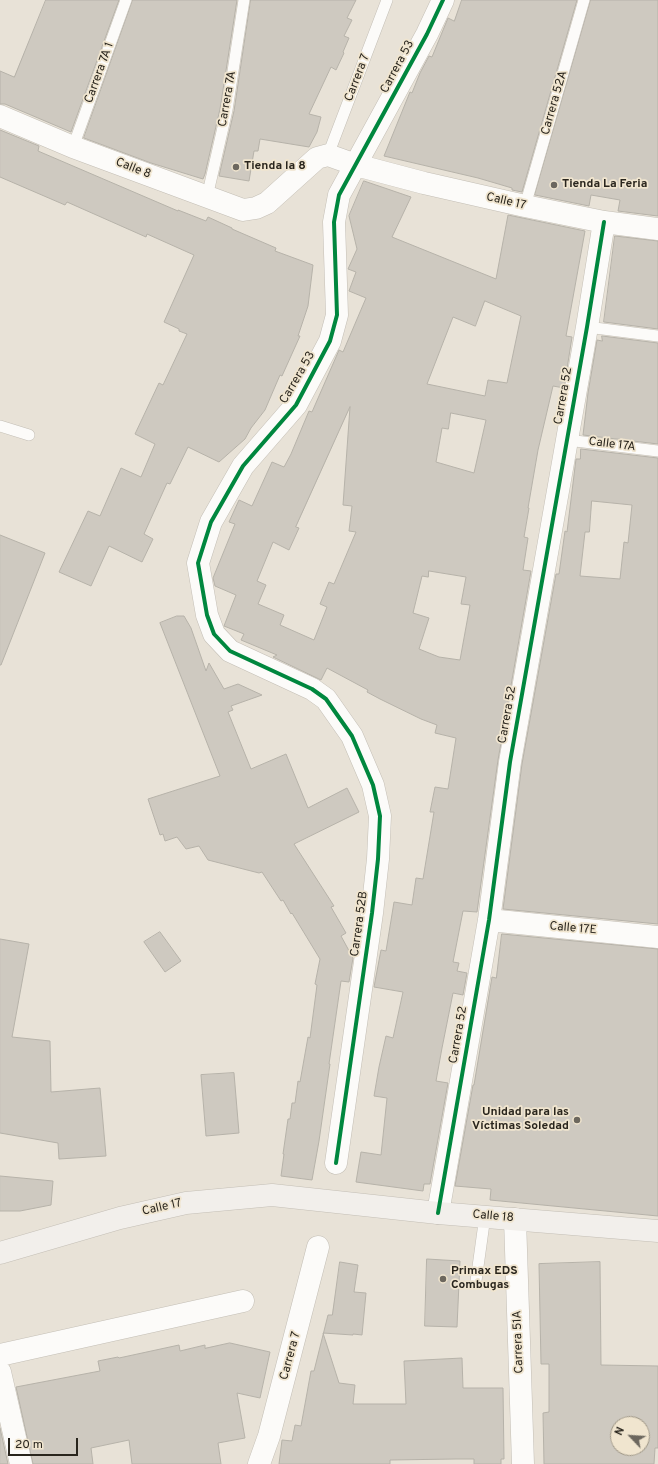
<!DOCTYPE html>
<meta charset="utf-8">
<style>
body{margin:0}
#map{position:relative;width:658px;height:1464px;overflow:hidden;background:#e8e2d7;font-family:Overpass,sans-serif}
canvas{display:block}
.north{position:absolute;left:610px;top:1416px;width:40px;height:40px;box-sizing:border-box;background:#f0e5cf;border:1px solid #a09888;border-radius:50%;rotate:295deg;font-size:11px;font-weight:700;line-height:16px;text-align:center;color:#29251d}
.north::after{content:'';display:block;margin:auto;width:14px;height:18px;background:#6c675e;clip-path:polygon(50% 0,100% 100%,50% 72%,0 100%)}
.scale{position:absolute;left:8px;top:1438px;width:70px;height:18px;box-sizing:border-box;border:2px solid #29251d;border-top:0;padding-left:5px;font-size:12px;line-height:14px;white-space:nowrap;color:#29251d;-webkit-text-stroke:3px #f0e5cf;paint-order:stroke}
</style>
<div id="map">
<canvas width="658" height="1464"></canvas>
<div class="north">N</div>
<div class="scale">20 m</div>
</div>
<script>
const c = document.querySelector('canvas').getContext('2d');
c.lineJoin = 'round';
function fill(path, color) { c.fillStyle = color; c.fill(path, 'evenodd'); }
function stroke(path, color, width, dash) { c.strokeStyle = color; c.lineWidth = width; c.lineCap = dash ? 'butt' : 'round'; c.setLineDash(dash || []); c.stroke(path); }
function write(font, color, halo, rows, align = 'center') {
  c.font = font + ' Overpass,sans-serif'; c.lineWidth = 3.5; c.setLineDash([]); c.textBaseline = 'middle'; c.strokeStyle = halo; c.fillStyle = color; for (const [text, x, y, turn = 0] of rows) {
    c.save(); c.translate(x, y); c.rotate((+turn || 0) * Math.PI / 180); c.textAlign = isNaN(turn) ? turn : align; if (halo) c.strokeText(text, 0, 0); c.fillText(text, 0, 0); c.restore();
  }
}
const building = new Path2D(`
 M46 0H119L71 132 5 104H0V71L14 77Z
 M133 0H237L220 109 205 174 203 179 151 163 84 138Z
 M251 0H356L347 18 352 20 344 36 349 38 343 52 344 53 336 70 331 67 309 114 321 117 317 132 309 147 260 139 258 151H254L249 181 219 176 234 111Z
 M462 0H577L522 192 512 190V188L478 178 384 156 410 92 412 93 420 73 429 56 432 57 448 18 454 21Z
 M591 0H658V216L618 211 620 200 591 195 589 206 535 195Z
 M0 130 39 146 38 151 178 211V210L206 221 208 217 232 228V229L276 248 275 251 313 265 308 306 298 336H300L282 376 280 375 265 410 251 428 245 439 219 462 188 447 170 484 167 483 144 534 153 539 142 562 109 546 91 586 59 572 88 511 100 516 121 468 141 477 155 444 135 434 159 383 163 385 187 334 179 331V329L164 322 194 255 147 234 146 237 67 202 65 205 0 177Z
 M364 181 411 197 392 237 496 279 508 215 585 231 566 336 572 337 564 388 553 386 538 450 528 508H529L524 537 528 538 523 570 531 571 498 760 477 912 463 911 453 962 459 963 457 971 467 973 463 995 453 993 442 1048 436 1081 448 1083 430 1184H424L423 1191 356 1182 361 1152 381 1155 387 1098 374 1096 379 1067 386 1036 393 1038 403 992 374 987 381 950 386 951 394 902 412 905 416 878 423 879 434 812H430L435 787 448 789 456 738 435 733 437 725 421 719 380 699 367 692 368 690 327 668 321 680 273 657 277 655 241 640 244 634 224 626 236 595 215 586 213 578 235 524 229 522 239 500 252 506 272 462 284 467 291 454 309 411 312 412 336 357 339 350 343 352 366 298 349 291 356 272 348 269 357 249 349 216ZM485 301 521 316 507 383 488 380 485 396 427 384 453 317 475 326ZM350 407 343 505 352 506 349 531 356 532 334 584 329 582 320 604 327 607 314 640 280 625 284 615 258 604 266 585 257 581 273 542 289 550 299 528 296 527ZM451 413 486 420 474 473 436 462 442 428 448 429ZM429 571 466 577 461 604 470 605 460 660 439 657 419 649 429 618 413 613 422 576 428 577Z
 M615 236 658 241V329L604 322Z
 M602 336 658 343V444L583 435 588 393 597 340 602 341Z
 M581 449 658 458V924L503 909 522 764 556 574H559L565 531 567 532 576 459H580ZM592 501 632 505 628 543 624 542 620 579 580 576 585 532H589Z
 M0 535 45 553 1 665H0Z
 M177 616H184L191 628 206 671 209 663 224 689 238 684 262 695 231 706 233 710 228 712 251 769 286 754 308 808 347 788 359 812 294 844 334 906 331 907 346 933 341 936 353 958 349 982 341 981 329 1064H330L319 1141 312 1180 281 1176 284 1154H283L288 1119H290L292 1103H295L298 1081 300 1082 308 1037 310 1038 317 985 315 984 320 959 292 913 291 914 283 900 281 901 262 872 259 873 208 860 199 846 186 849 177 837 165 841 163 834 160 835 148 799 220 776 160 623Z
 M160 932 181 961 165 972 144 942Z
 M502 934 658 949V1216L490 1200 491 1189 455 1186 473 1085H474L492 977 496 978Z
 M0 939 29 944 12 1037 50 1041 51 1092 100 1088 106 1156 59 1159 58 1143 0 1133Z
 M234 1073 239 1133 206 1136 201 1075Z
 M0 1176 53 1181 51 1205 20 1211H0Z
 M427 1259 460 1261 457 1327 425 1326Z
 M340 1262 358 1265 354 1292 366 1293 362 1335 353 1334V1335L323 1333 339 1383 355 1385 353 1404H406L404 1361 462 1358 463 1388H503L504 1459H501V1464H474V1459H456L390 1460V1464H279L282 1440 292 1441 295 1425 301 1426 311 1371H314L328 1315H332Z
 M600 1262 601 1365 658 1366V1448H655L654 1464H544L543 1413 549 1412V1364H541L539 1264ZM618 1424H642V1448H618Z
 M230 1343 270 1352 260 1398 237 1393 245 1438 218 1443 221 1464H132L129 1440 91 1448 93 1464H33L16 1387 100 1371 98 1361 118 1357 119 1358 179 1345 180 1351 205 1345V1348Z
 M0 1428 8 1464H0Z`);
fill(building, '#cec9c0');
stroke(building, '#b6b2a9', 1);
const service = new Path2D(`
 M73 147 126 0
 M328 155 387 0
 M207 197 227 110 244 0
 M525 206 584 0
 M587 327 658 336
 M0 426 29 435
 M567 440 658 451
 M476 1281 485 1216`);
const minor = new Path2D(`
 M0 116 73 147 243 210 256 208 267 203 317 158 328 155 356 165 424 183 525 206 604 222 658 229
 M489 920 658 937
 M336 1163 372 913 378 859 380 816 373 785 352 736 326 699 312 689 230 651 214 634 207 615 198 563 211 522 243 466 296 405 330 341 337 315 334 222 339 195 427 34 443 0
 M438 1213 489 920 510 762 587 327 604 222
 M515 1219 523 1464
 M0 1355 243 1301
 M0 1372 21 1464
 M259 1464 269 1436 318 1247`);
const secondary = new Path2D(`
 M0 1253 120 1218 186 1203 272 1195 438 1213 658 1231`);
stroke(service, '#c3beb5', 12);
stroke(minor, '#c3beb5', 23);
stroke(secondary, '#c3beb5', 23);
stroke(service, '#fcfbf9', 11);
stroke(minor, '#fcfbf9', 22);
stroke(secondary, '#f2efeb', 22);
stroke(new Path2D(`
 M336 1163 372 913 378 859 380 816 373 785 352 736 326 699 312 689 230 651 214 634 207 615 198 563 211 522 243 466 296 405 330 341 337 315 334 222 339 195 427 34 443 0
 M438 1213 489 920 510 762 587 327 604 222`), '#00873e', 4);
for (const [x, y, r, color] of [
 [236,167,4,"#6c675e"],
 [554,185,4,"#6c675e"],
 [577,1120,4,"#6c675e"],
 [443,1279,4,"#6c675e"]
]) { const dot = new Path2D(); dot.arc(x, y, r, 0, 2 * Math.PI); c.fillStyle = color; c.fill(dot); stroke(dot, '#f0e5cf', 1.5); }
write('12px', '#29251d', '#f0e5cf', [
 ["Carrera 53",398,67,-62],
 ["Carrera 7A 1",100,73,-70],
 ["Carrera 7",358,78,-69],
 ["Carrera 7A",228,99,-80],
 ["Carrera 52A",555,103,-74],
 ["Calle 8",133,169,21],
 ["Calle 17",506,202,13],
 ["Carrera 53",298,378,-60],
 ["Carrera 52",564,396,-80],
 ["Calle 17A",612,445,7],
 ["Carrera 52",508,715,-80],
 ["Carrera 52B",360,924,-82],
 ["Calle 17E",573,929,5],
 ["Carrera 52",459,1035,-80],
 ["Calle 17",162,1208,-13],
 ["Calle 18",493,1217,5],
 ["Carrera 51A",519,1342,-92],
 ["Carrera 7",291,1356,-75]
]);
write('bold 12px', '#29251d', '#f0e5cf', [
 ["Tienda la 8",244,167],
 ["Tienda La Feria",562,185],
 ["Unidad para las",569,1113,"right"],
 ["Víctimas Soledad",569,1127,"right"],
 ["Primax EDS",451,1272],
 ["Combugas",451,1286]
], 'left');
</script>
